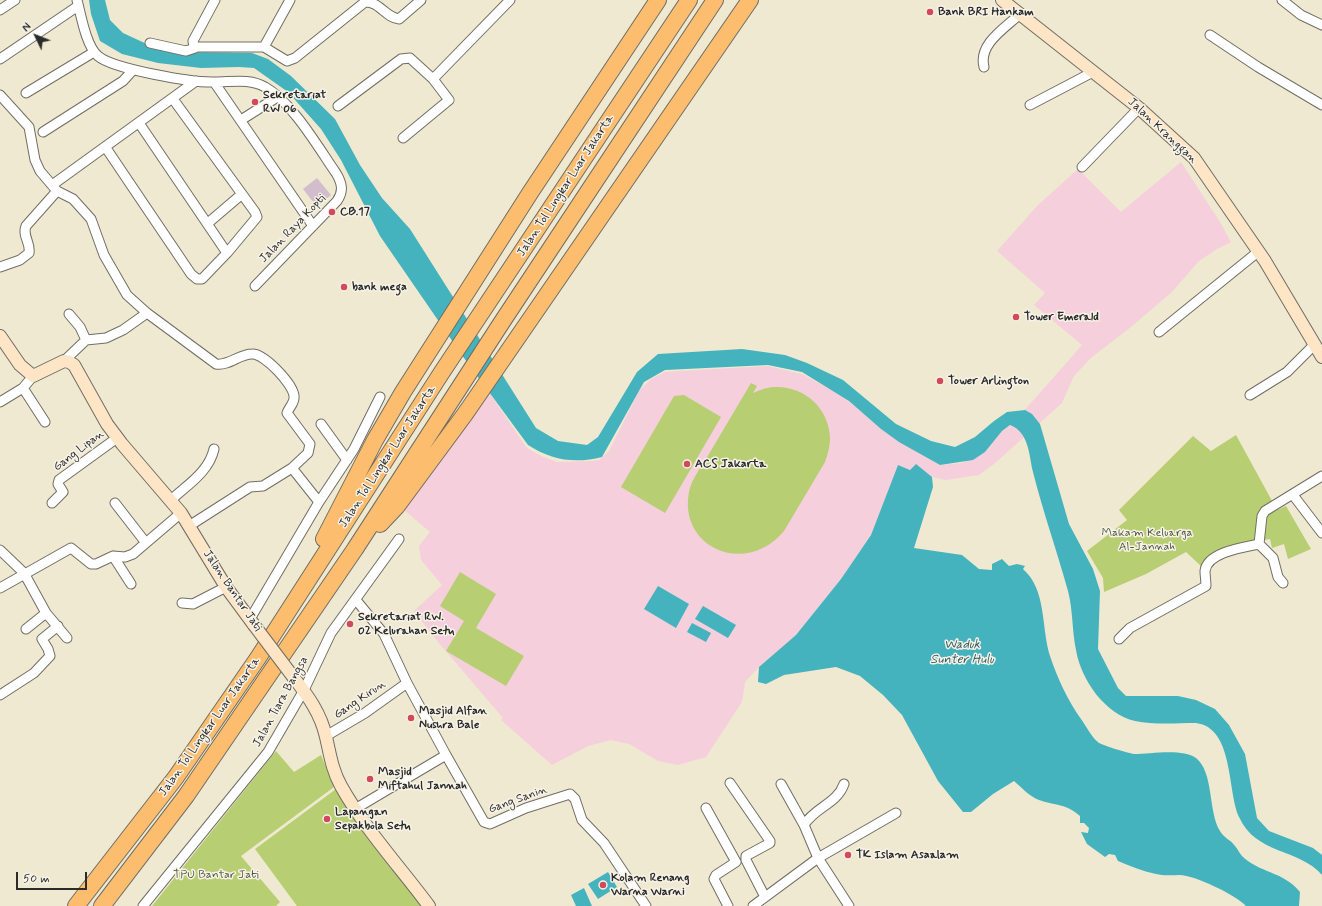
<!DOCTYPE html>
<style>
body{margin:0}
#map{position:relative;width:1322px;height:906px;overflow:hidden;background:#f0e9d1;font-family:Mynerve,sans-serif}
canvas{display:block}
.north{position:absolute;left:16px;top:16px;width:40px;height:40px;-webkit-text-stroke:3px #f7f3e8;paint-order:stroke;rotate:313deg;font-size:11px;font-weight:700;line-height:16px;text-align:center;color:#2b2b2b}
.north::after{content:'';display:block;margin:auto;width:14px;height:18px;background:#2b2b2b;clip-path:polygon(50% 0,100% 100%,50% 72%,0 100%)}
.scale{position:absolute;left:16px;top:872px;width:71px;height:18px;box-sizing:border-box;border:2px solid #2b2b2b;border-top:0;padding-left:5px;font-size:12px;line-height:14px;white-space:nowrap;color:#2b2b2b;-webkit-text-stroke:3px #f7f3e8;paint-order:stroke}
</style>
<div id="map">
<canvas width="1322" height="906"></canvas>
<div class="north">N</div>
<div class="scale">50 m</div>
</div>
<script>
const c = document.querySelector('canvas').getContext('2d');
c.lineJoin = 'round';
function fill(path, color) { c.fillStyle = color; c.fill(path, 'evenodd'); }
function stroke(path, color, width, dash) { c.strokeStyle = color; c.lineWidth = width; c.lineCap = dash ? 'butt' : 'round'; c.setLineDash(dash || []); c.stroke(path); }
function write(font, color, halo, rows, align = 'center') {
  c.font = font + ' Mynerve,sans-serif'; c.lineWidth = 3; c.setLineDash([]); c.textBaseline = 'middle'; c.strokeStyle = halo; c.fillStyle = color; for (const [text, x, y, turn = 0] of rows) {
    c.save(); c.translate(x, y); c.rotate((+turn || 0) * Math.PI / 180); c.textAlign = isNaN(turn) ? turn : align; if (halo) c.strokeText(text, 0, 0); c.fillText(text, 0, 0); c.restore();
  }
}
fill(new Path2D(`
 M1181 162 1220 222 1231 242 1217 249 1199 261 1172 292 1131 327 1091 358 1074 376 1062 403 994 464 979 475 946 480 932 477 916 465 911 470 898 465 871 535 841 579 796 635 759 667 745 682 742 702 706 757 678 765 658 761 629 744 611 740 588 746 552 765 501 720 503 718 438 642 414 611 442 585 421 560 419 546 430 532 403 509 488 391 527 448 541 456 557 462 592 461 599 460 609 451 639 391 651 379 665 372 679 371 768 366 802 374 834 391 849 401 881 429 927 458 940 465 962 463 985 452 1002 431 1011 425 1046 386 1082 345 1034 305 1045 293 997 251 1037 206 1078 169 1121 212Z`), '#f5cfdb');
fill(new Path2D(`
 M317 178 331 195 317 207 303 189Z`), '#d1bdcc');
fill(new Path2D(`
 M751 383 757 386 753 393C787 375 829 399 830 438 830 446 828 454 825 462L784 531C746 577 678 548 689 492 692 478 702 466 709 454 723 430 737 407 751 383Z
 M684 395 721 417 665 513 621 487 674 396Z
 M1236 435 1277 510 1286 506 1311 549 1288 559 1284 544 1272 548 1270 539 1240 544 1218 552 1201 566 1186 552 1146 574 1104 592 1103 578 1087 551 1127 520 1119 510 1193 436 1211 451Z
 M460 572 496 594 476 628 524 656 506 686 446 651 464 621 440 606Z
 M276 751 294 772 321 755 334 787 241 856 280 902 276 906H152Z
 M336 789 424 906H297L255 849Z`), '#b7ce72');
fill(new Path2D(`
 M89 0H105L110 20 123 33 149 45 182 52 252 53 268 59 291 76 335 119 360 165 382 198 410 229 536 428 558 441 587 445 598 437 637 372 658 354 742 349 785 355 807 363 843 380 896 424 931 441 955 447 975 437 994 421 1007 412 1025 410 1032 414 1040 424 1069 524 1093 569 1100 591 1098 649 1118 688 1126 696H1178L1196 700 1215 709 1229 725 1245 754 1257 818 1269 831 1313 848 1322 855V875C1299 848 1256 855 1239 817 1227 790 1234 728 1196 723 1176 723 1154 725 1135 721 1105 714 1081 680 1076 650 1072 631 1073 610 1068 591 1057 551 1043 512 1033 472 1029 455 1029 432 1010 425L1002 431 985 452 973 460 940 465 899 442 881 429 849 401 802 372 768 365 665 370 644 382 602 457C575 464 551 460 528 445L464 358 380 236 341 160 321 129 288 92 254 68 239 67 201 68 158 63 122 54 100 41 91 14Z
 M916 464 932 477 933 487 914 548 962 555 979 569 992 570V564L1002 559 1009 566 1017 564 1025 566 1023 569C1047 590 1041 628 1050 656 1057 677 1068 701 1081 719 1086 726 1092 738 1099 743 1105 746 1127 753 1134 754 1150 754 1183 748 1196 758 1214 772 1208 812 1220 831 1224 838 1231 840 1235 846 1238 849 1239 853 1242 856 1259 873 1283 871 1300 892L1299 906H1246C1236 895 1194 875 1180 875 1171 875 1164 876 1156 874 1142 871 1130 866 1118 861L1115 855 1109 854 1105 857 1087 844 1081 832 1088 833 1089 828 1084 823H1080V816C1065 803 1056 806 1039 800 1030 797 1021 787 1014 781L993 794 971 812H963L938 781 902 715 883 695 860 676 836 667 784 675 766 684 758 682 759 667 796 635 841 579 871 535 898 465 910 470Z
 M658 586 689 604 676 628 644 609Z
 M703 606 736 625 728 638 695 619Z
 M692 623 711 633 706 642 687 632Z
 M608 872 617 887 598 899 588 884Z
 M584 888 592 906H576L571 895Z`), '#44b3bd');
const street = new Path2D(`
 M77 0C81 15 86 46 98 56 113 69 193 83 215 82 232 82 250 78 265 87 292 102 318 147 336 173 342 183 344 191 337 201L255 286
 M215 0 193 41 194 47H264L287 61 295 58 365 2C379 1 386 18 399 19L421 0
 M1282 0 1301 15 1322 25
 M0 10 15 0
 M1210 35 1258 67 1322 105
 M150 43 186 51 195 48
 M264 47 290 0
 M0 59 78 6
 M984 67C978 44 1005 28 1020 14
 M433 79 510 0
 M214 82 313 226
 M26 93 94 52
 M0 95 29 127 35 160 40 171 57 191 73 199 91 219 104 255 127 295 147 313 216 364C229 366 239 354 252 354 264 353 293 384 294 396 295 403 289 407 287 413L310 444 308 453 292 468 263 486 250 487 189 526
 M1030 105 1093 72
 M338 106 401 59 410 58 433 79 449 100 403 138
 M241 120 279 96
 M139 123 227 253
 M43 132 123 81 133 70
 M106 148 191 274 197 279H202L227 253 257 217 255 212 173 99
 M1082 167 1139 108
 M55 183 196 81
 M208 223 242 194
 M0 267 20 260 29 253C31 243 22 236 26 226L57 191
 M69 314 80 327 86 340
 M1159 332 1259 251
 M64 361 86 340 106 338 123 330 147 313
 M23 388 45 422
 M1250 395 1287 372 1315 344
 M0 402 23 388 33 376
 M321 424 347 460
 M292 468 319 502
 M1293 495 1322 533
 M171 500C187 485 209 472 214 449
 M52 503 63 492 58 484 59 480 117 438
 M115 503 146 543
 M1259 544 1273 558 1278 577 1283 583
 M0 550 24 573 46 613 67 638
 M113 556 131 584
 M0 588 71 548 91 564H96L113 556 125 557 133 554 181 513
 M356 600 384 634 407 683 446 755
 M182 603 193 604 226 587
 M250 619 319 502 354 449 380 397
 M26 629 46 613
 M1119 639 1130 628 1206 586C1206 581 1205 575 1205 571 1207 552 1245 547 1259 544L1262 516 1265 511 1322 476
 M0 695 34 673 50 656 48 649 42 639 58 626
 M326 736 365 713 407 683
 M730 783 770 841V843L746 856V860L765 897
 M781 784 804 825 818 858 896 813
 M706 808 736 862 716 875 714 879 728 906
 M355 809 446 755 484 822 490 824 526 808 570 794 575 799 582 820 604 843 646 906
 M804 825C815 807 837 804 844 784
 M143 906 268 752 304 690 331 633 399 539
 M753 906 818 858 849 906`);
const secondary = new Path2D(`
 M1002 0 1139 108 1194 158 1265 261 1322 357
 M0 336 20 365 33 376 64 361 69 362 74 365 107 424 122 444 181 513 226 587 254 625
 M294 678C308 696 321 714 326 737 330 754 332 770 341 786 365 829 400 867 429 906`);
const highway = new Path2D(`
 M380 524 397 506 465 414 750 0
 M324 539 375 440 403 392 530 193 658 0
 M76 906 176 777 258 658 442 372 689 0
 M102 906 186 796 355 549 502 322 715 0`);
stroke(street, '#706e65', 11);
stroke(secondary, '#706e65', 14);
stroke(highway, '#706e65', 18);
stroke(street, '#fff', 9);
stroke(secondary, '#fee5c5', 12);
stroke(highway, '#fcbd6e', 16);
const secondaryBridge = new Path2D(`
 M254 625 294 678`);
stroke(secondaryBridge, '#706e65', 14, []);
stroke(secondaryBridge, '#fee5c5', 12);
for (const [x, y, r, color] of [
 [930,12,4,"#d1495b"],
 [255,102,4,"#d1495b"],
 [332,212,4,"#d1495b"],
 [344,287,4,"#d1495b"],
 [1016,317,4,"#d1495b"],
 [940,381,4,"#d1495b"],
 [687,464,4,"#d1495b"],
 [350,624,4,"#d1495b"],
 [411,718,4,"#d1495b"],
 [370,779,4,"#d1495b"],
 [327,819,4,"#d1495b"],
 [848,855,4,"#d1495b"],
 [603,885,4,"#d1495b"]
]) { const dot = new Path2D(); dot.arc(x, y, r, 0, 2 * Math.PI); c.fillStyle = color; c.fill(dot); stroke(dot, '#f7f3e8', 1.5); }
write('bold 12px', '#2b2b2b', '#f7f3e8', [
 ["Bank BRI Hankam",938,12],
 ["Sekretariat",263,95],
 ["RW 06",263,109],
 ["CB.17",340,212],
 ["bank mega",352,287],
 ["Tower Emerald",1024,317],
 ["Tower Arlington",948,381],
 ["ACS Jakarta",695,464],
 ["Sekretariat RW.",358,617],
 ["02 Kelurahan Setu",358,631],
 ["Masjid Alfan",419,711],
 ["Nushra Bale",419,725],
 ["Masjid",378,772],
 ["Miftahul Jannah",378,786],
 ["Lapangan",335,812],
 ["Sepakbola Setu",335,826],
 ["TK Islam Asaalam",856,855],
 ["Kolam Renang",611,878],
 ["Warna Warni",611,892]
], 'left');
write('12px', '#2b2b2b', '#f7f3e8', [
 ["Jalan Kranggan",1162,131,43],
 ["Jalan Tol Lingkar Luar Jakarta",566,186,-57],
 ["Jalan Raya Kopti",293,229,-46],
 ["Gang Lipan",79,451,-37],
 ["Jalan Tol Lingkar Luar Jakarta",388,457,-57],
 ["Jalan Bantar Jati",232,591,56],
 ["Gang Kirun",360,700,-34],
 ["Jalan Tiara Bangsa",281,702,-61],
 ["Jalan Tol Lingkar Luar Jakarta",210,727,-55],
 ["Gang Sanin",518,800,-20]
]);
write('12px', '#4e543d', '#f7f3e8', [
 ["Makam Keluarga",1147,533],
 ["Al-Jannah",1147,547],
 ["TPU Bantar Jati",216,875]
]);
write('italic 13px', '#345b5e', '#f7f3e8', [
 ["Waduk",962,645],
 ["Sunter Hulu",962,660]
]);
</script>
